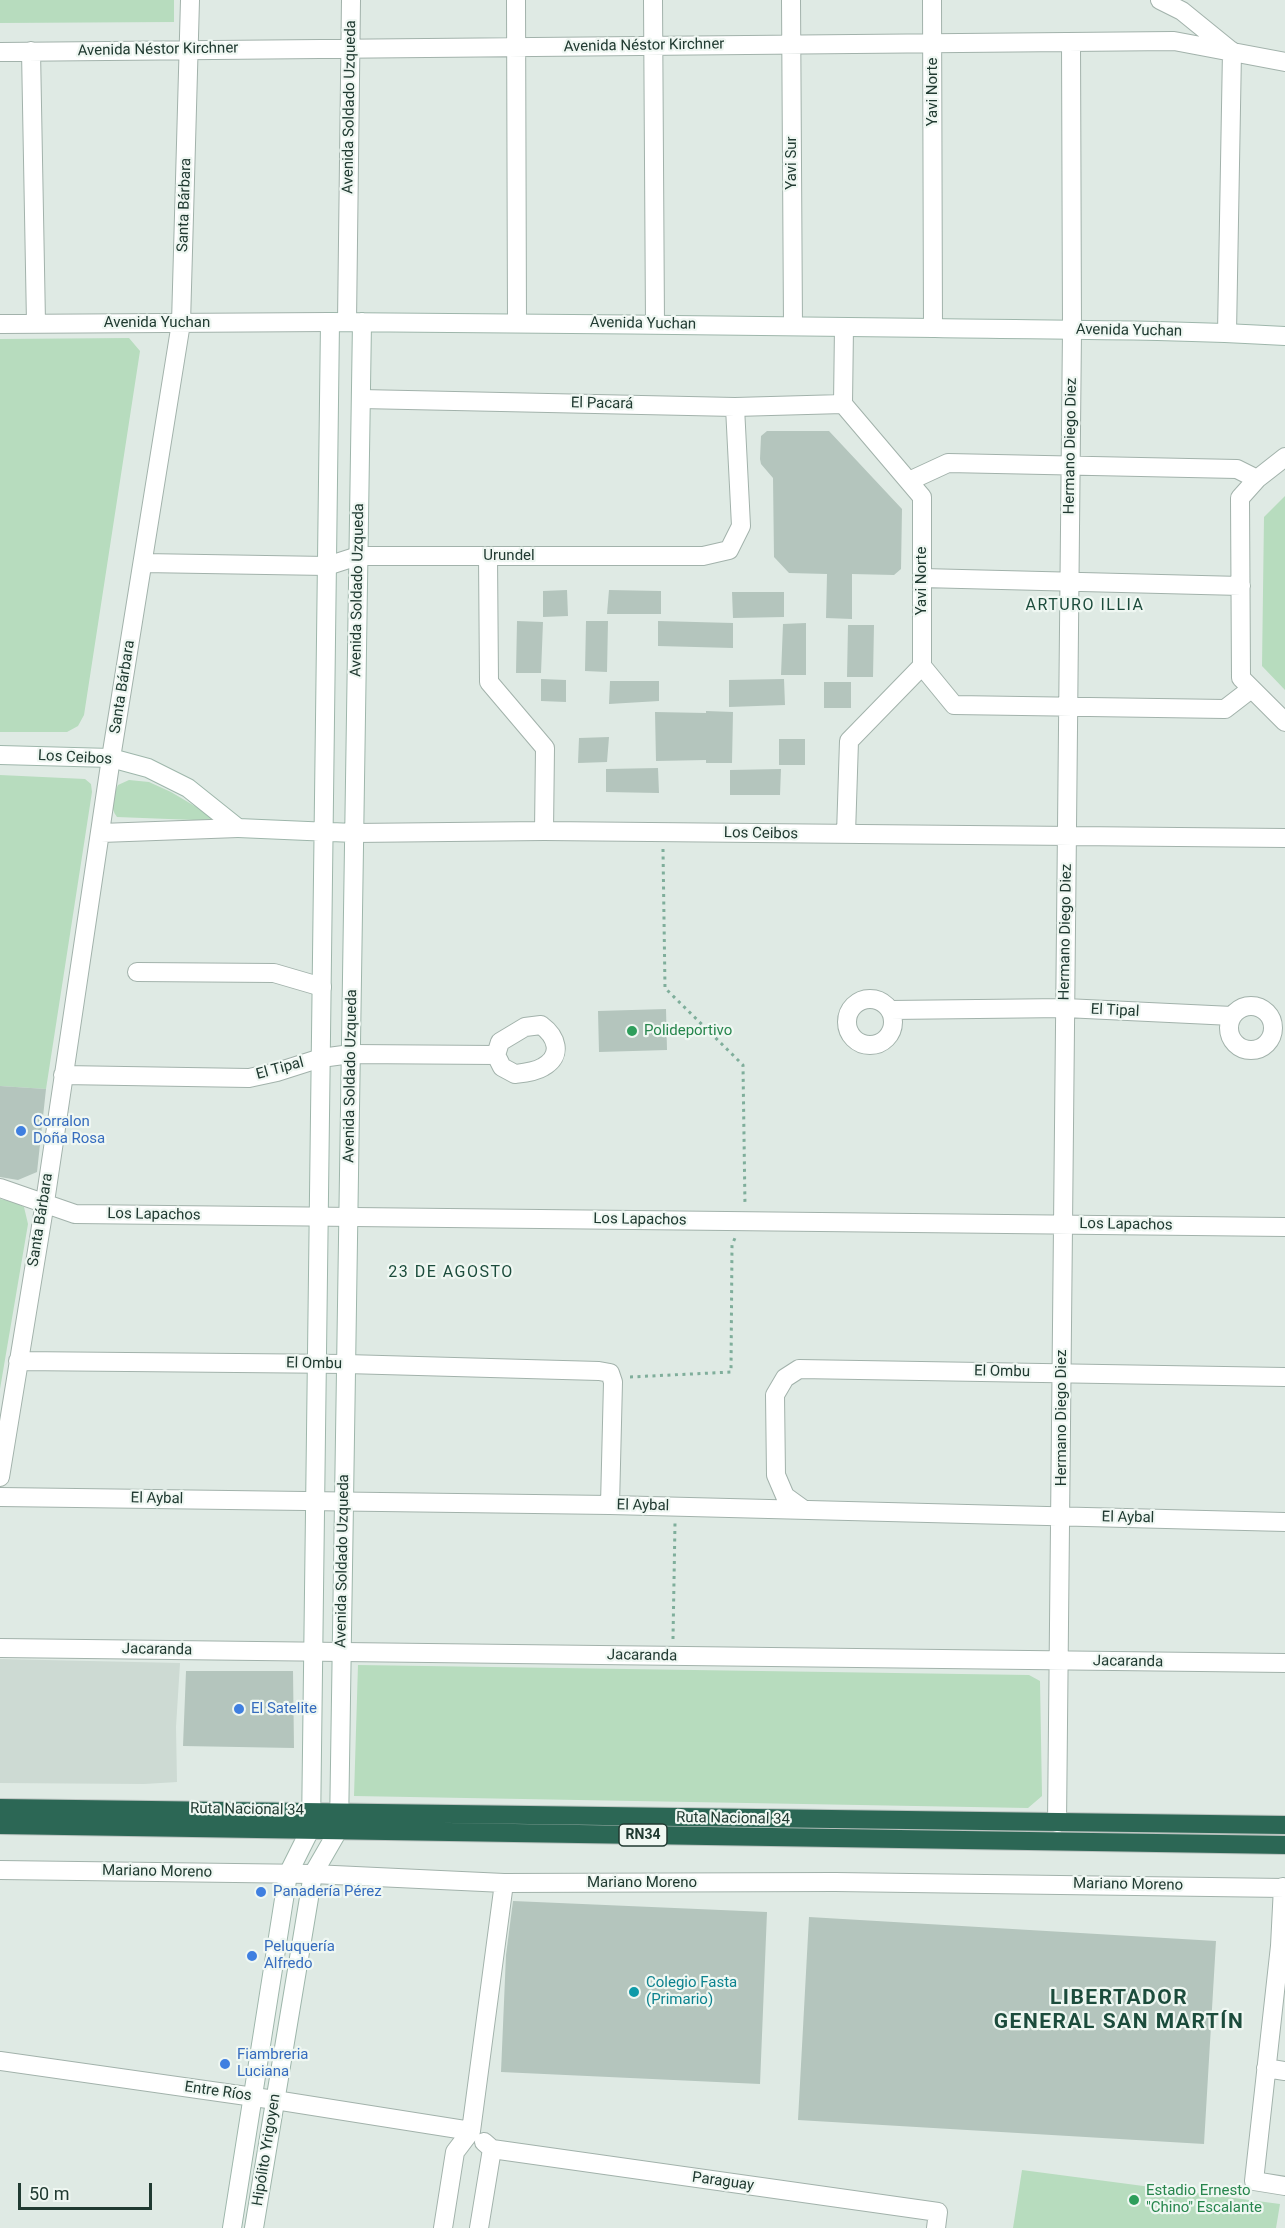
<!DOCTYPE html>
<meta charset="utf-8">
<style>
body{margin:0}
#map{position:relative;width:1285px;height:2228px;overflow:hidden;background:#dfeae4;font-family:Roboto,sans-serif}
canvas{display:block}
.scale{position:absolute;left:18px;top:2183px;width:134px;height:27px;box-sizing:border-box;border:3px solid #203a31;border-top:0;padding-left:8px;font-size:18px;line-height:21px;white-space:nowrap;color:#203a31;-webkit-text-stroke:4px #eff7f2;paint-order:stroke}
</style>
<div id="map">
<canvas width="1285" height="2228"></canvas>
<div class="scale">50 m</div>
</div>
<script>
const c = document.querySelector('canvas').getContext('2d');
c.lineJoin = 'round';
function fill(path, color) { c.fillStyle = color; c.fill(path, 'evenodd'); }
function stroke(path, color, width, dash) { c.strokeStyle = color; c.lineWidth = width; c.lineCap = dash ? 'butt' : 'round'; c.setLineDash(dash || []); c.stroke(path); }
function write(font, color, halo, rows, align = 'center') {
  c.font = font + ' Roboto,sans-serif'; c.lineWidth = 4.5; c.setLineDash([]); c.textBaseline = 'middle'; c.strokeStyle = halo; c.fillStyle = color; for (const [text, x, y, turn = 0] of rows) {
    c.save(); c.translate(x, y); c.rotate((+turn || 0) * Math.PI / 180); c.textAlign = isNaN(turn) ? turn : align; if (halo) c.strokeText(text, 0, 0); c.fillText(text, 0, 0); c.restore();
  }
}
fill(new Path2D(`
 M0 1659 180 1663 176 1727 177 1782 144 1784 0 1783Z`), '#cddad3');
fill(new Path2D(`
 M0 0H174V22L0 23Z
 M129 338 140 351 84 715 78 726 67 732H0V339Z
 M1285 496V690L1262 666 1264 517Z
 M0 775 85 779 91 784 92 792 46 1089 0 1086Z
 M129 780 149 782 171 792 220 821 117 817C109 807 113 796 118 785Z
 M0 1199 14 1202 24 1207 28 1224 0 1389Z
 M358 1665 1029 1675 1040 1681 1042 1796 1028 1808 354 1796Z
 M1022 2170 1280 2204 1276 2228H1013Z`), '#b7dcbe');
fill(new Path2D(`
 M767 431H829L902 509 901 569 894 575 852 574V619L826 618 827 574 789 573 774 557 773 478 761 464 760 459 761 436Z
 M567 590 568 616 543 617V591Z
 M609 590 661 591V614H607Z
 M732 592H784V617L733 618Z
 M517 621 543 622 541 673H516Z
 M586 621H608L607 672 585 671Z
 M658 621 733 623V648L658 646Z
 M806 623V675H781L783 624Z
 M848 625H874L873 677H847Z
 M541 679 566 680V702L541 701Z
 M784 679 785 705 729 707V680Z
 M610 681H659V701L609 704Z
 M824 682H851V708H824Z
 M706 711 733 712 732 763H706V760L656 761 655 712 706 713Z
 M609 737 607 762 578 763 579 738Z
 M779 739H805V765H779Z
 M658 768 659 793 606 792V769Z
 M781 769 780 795H730V770Z
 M666 1009 667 1050 599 1052 598 1011Z
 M0 1086 46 1089 37 1172 18 1180 0 1177Z
 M186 1671H293L294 1748 183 1746Z
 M513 1901 767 1912 760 2084 501 2072 506 1955Z
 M809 1917 1216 1941 1204 2144 798 2120Z`), '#b4c5bd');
const street = new Path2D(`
 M516 0 517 322
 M653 0 655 324
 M791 0 793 326
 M932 0 933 328
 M1160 0 1182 11 1230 50
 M31 51 36 323
 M0 52 1174 41 1285 62
 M347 322 351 0
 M0 324 330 322
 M844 327 843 404 922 497V666L849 741 846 834
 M1227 333 1232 51
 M361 399 735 407 843 404
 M1285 457 1257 479 1240 498 1241 678 1285 722
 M909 481 948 463 1237 469 1257 479
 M488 556 489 682 545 748 544 831
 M143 563 327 566 358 556H703L729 550 741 526 735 407
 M922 578 1241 586
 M922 666 954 705 1225 709 1251 689
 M101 833 238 828
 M354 833 544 831 1285 838
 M137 972 274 973 322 987
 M847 1022a23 23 0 1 1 46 0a23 23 0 1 1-46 0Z
 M1229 1028a22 22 0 1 1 44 0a22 22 0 1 1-44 0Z
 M890 1010 1065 1008 1232 1016
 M63 1075 249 1078 277 1072 321 1058 351 1054 496 1055 502 1067 515 1074C524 1073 535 1072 543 1067 564 1055 556 1036 541 1025L525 1027 500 1042 496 1055
 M0 1188 75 1214 1285 1227
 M18 1361 346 1364 599 1371 610 1373 613 1382 610 1505
 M0 1477 45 1202 111 758 181 323 190 0
 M0 1497 610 1505 1285 1522
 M803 1509 785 1496 776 1475 775 1395 785 1378 799 1369 1285 1377
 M0 1648 1285 1663
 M1057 1823 1072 330 1071 42
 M0 1870 313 1874 504 1883 835 1882 1285 1888
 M1283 1887 1280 1946 1254 2181 1285 2186
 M0 2061 275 2100 471 2131
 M1266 2068 1285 2071
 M492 2149 938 2212 936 2228
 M443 2228 455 2152 471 2131 504 1883
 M479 2228 492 2149 484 2142`);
const secondary = new Path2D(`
 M0 755 111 758 148 768 188 788 238 828 354 833
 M232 2228 288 1874 311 1828 330 322C532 323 733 326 935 328 1052 330 1168 329 1285 336
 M254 2228 313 1874 339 1829 362 322`);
const highway = new Path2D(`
 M0 1808 1285 1825
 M0 1825 1285 1845`);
stroke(street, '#a2b2ab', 20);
stroke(secondary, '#9eb6ab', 20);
stroke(highway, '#bcc4c1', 20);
stroke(new Path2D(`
 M663 849 665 988 743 1065 745 1206
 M630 1377 731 1372 732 1245 735 1238
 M673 1639 675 1523`), '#7fae9b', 3, [3, 4.5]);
stroke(street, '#fff', 18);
stroke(secondary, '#fff', 18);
stroke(highway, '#2c6755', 18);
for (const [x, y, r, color] of [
 [632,1031,6,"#2e9e5b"],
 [21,1131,6,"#3f7fe0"],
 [239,1709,6,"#3f7fe0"],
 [261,1892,6,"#3f7fe0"],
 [252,1956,6,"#3f7fe0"],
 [634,1992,6,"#0f9aa8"],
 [225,2064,6,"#3f7fe0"],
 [1134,2200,6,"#2e9e5b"]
]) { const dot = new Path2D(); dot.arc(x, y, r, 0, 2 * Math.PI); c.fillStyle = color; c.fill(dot); stroke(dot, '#eff7f2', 2); }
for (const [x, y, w] of [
 [643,1835,48]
]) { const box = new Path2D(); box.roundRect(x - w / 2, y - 11, w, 22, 4.5); c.fillStyle = '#eff7f2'; c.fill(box); stroke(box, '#203a31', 1.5); }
write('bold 14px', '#203a31', null, [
 ["RN34",643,1835]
]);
write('15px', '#203a31', '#eff7f2', [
 ["Avenida Néstor Kirchner",644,46,-1],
 ["Avenida Néstor Kirchner",158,50,-1],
 ["Yavi Norte",933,92,-90],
 ["Avenida Soldado Uzqueda",350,107,-89],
 ["Yavi Sur",792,163,-90],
 ["Santa Bárbara",185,205,-88],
 ["Avenida Yuchan",157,323],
 ["Avenida Yuchan",643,324,1],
 ["Avenida Yuchan",1129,331,1],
 ["El Pacará",602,404,1],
 ["Hermano Diego Diez",1071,446,-89],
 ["Urundel",509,556],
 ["Yavi Norte",922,581,-90],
 ["Avenida Soldado Uzqueda",358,590,-89],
 ["Santa Bárbara",123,687,-81],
 ["Los Ceibos",75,758,3],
 ["Los Ceibos",761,834,1],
 ["Hermano Diego Diez",1066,932,-89],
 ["El Tipal",1115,1011,3],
 ["El Tipal",280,1069,-15],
 ["Avenida Soldado Uzqueda",351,1076,-89],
 ["Los Lapachos",154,1215,1],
 ["Santa Bárbara",41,1220,-81],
 ["Los Lapachos",640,1220,1],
 ["Los Lapachos",1126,1225,1],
 ["El Ombu",314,1364,1],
 ["El Ombu",1002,1372,1],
 ["Hermano Diego Diez",1062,1418,-90],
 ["El Aybal",157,1499,1],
 ["El Aybal",643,1506,1],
 ["El Aybal",1128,1518,1],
 ["Avenida Soldado Uzqueda",343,1561,-89],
 ["Jacaranda",157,1650,1],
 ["Jacaranda",642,1656,1],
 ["Jacaranda",1128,1662,1],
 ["Ruta Nacional 34",247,1810,1],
 ["Ruta Nacional 34",733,1819,1],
 ["Mariano Moreno",157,1872,1],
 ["Mariano Moreno",642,1883],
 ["Mariano Moreno",1128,1885,1],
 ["Entre Ríos",218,2092,8],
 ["Hipólito Yrigoyen",267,2150,-81],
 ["Paraguay",723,2182,8]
]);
write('15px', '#27864d', '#eff7f2', [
 ["Polideportivo",644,1031],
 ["Estadio Ernesto",1146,2191],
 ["\"Chino\" Escalante",1146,2208]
], 'left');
write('15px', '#366cbe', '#eff7f2', [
 ["Corralon",33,1122],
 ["Doña Rosa",33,1139],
 ["El Satelite",251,1709],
 ["Panadería Pérez",273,1892],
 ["Peluquería",264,1947],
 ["Alfredo",264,1964],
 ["Fiambreria",237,2055],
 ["Luciana",237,2072]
], 'left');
write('15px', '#0d838f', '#eff7f2', [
 ["Colegio Fasta",646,1983],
 ["(Primario)",646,2000]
], 'left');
c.letterSpacing = '1.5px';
write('16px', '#1c4c3c', '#eff7f2', [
 ["ARTURO ILLIA",1085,606],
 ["23 DE AGOSTO",451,1273]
]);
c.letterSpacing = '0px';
c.letterSpacing = '1.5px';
write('bold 21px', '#1c4c3c', '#eff7f2', [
 ["LIBERTADOR",1119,1999],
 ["GENERAL SAN MARTÍN",1119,2023]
]);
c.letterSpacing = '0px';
</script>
